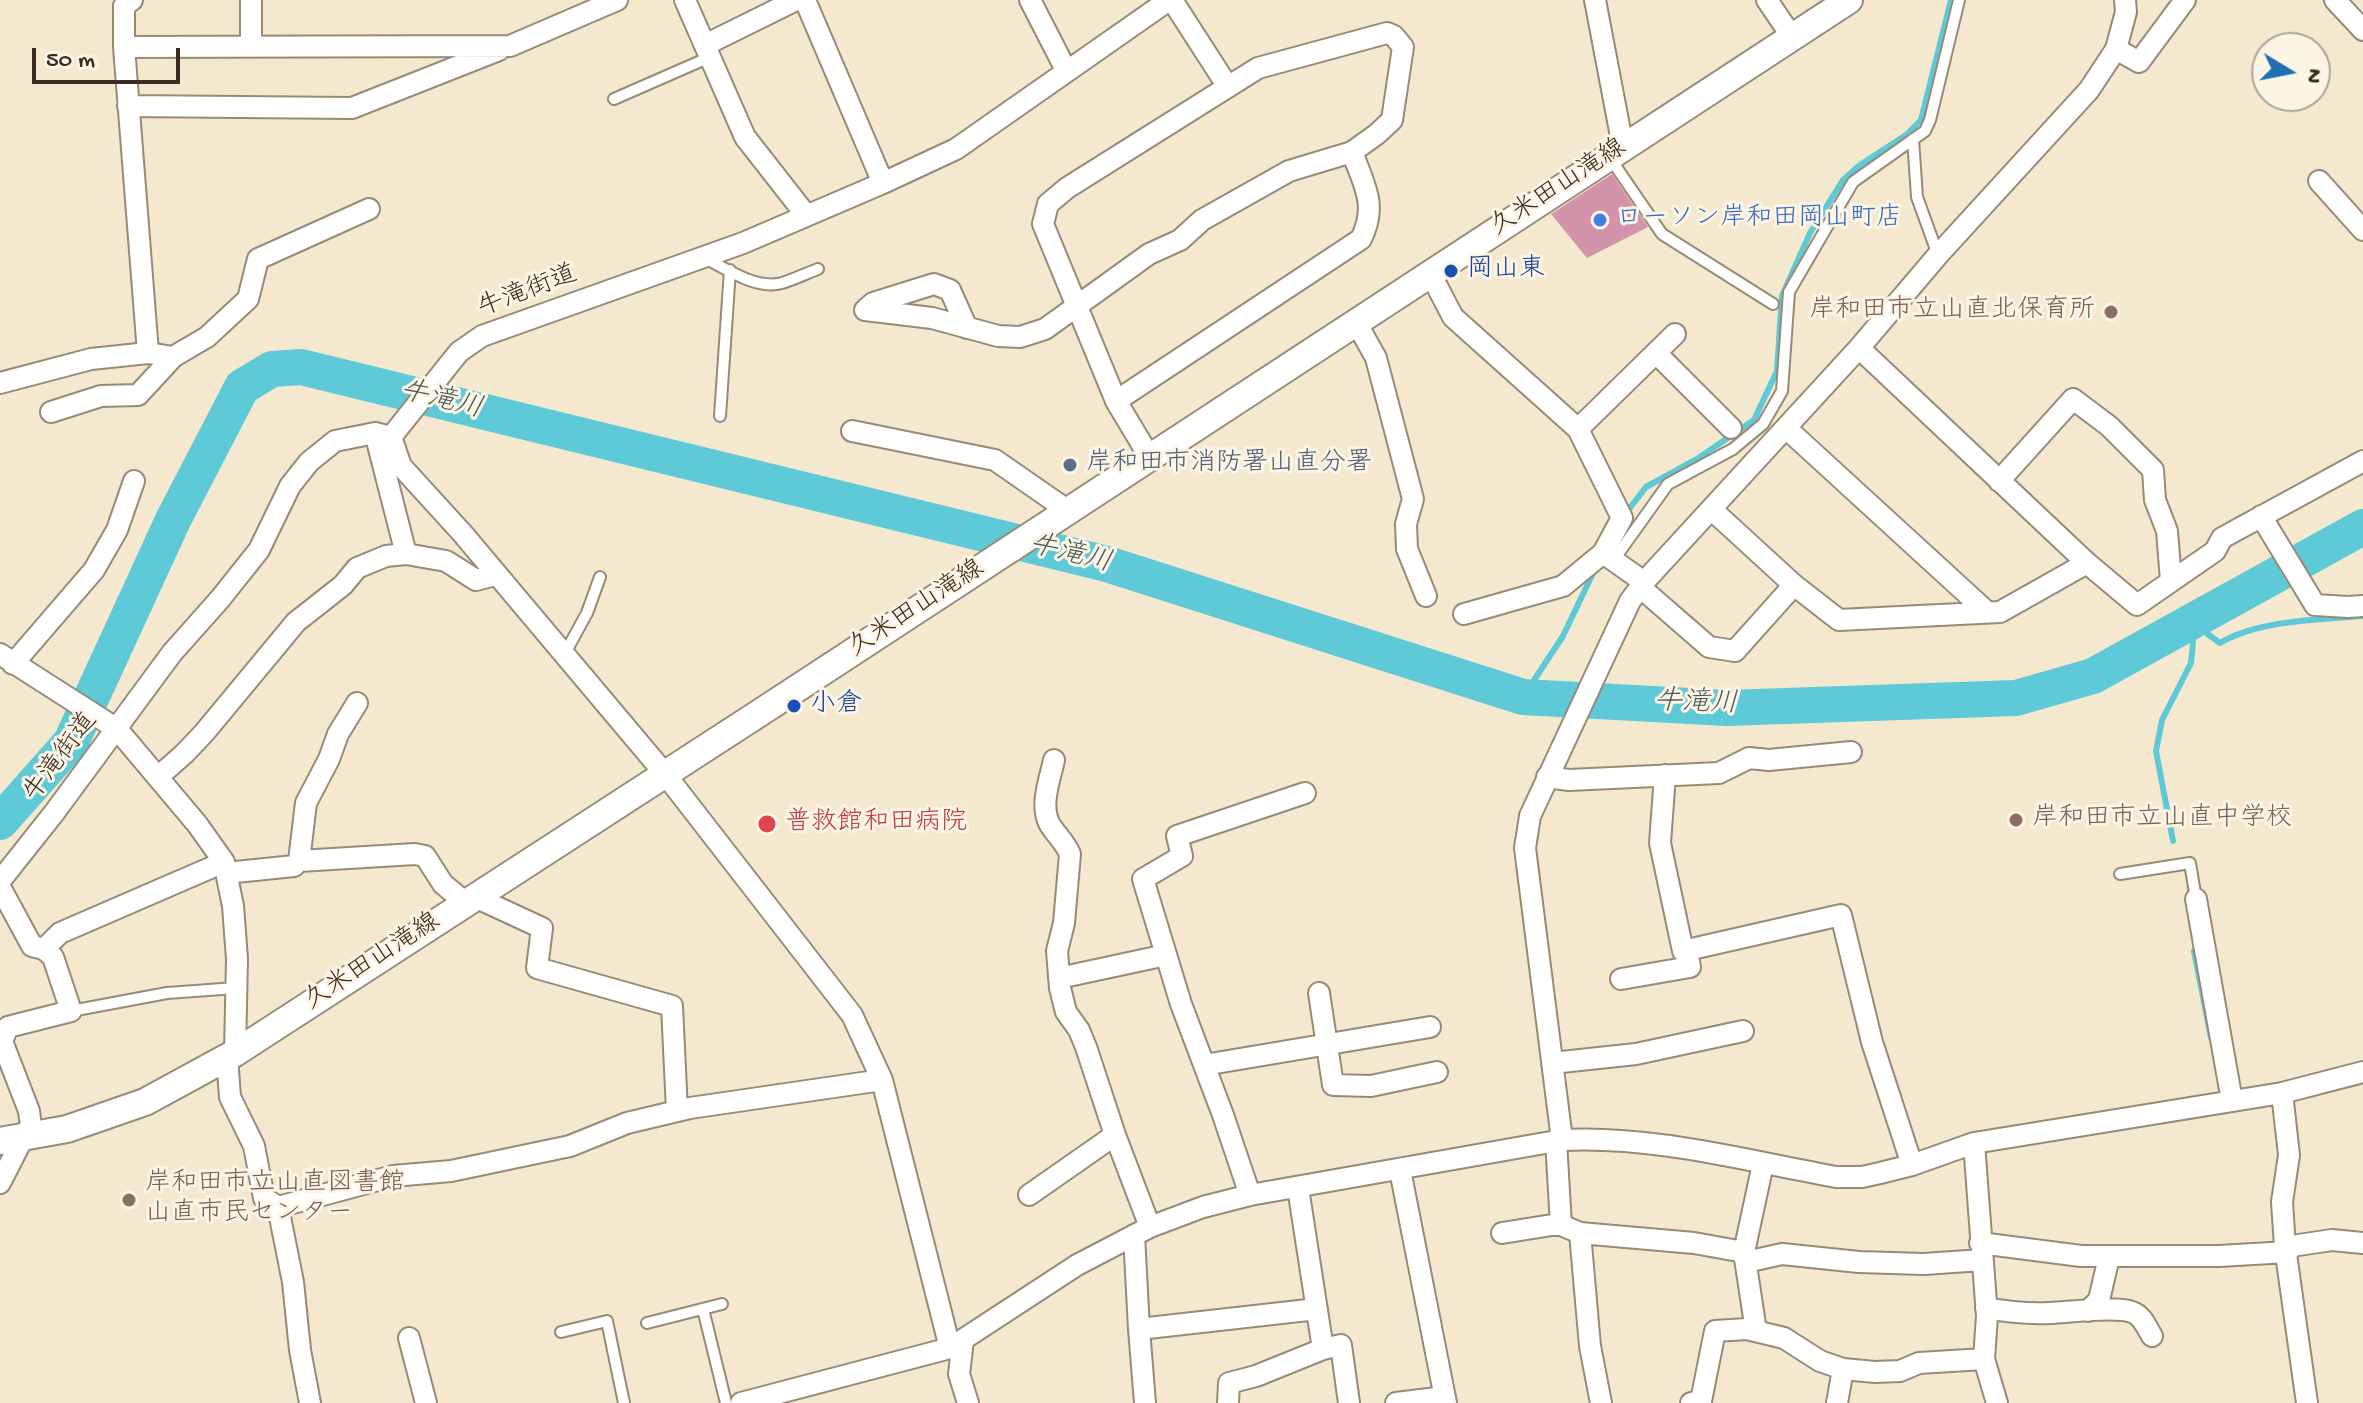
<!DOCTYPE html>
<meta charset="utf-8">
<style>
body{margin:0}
#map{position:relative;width:2363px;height:1403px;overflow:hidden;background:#f4e9cf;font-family:"Gochi Hand",sans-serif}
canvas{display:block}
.north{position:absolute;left:2251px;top:32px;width:80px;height:80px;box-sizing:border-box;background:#fcf5e5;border:2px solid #afa495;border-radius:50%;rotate:100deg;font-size:22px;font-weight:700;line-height:32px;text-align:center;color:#3b2a1e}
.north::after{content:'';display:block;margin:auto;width:28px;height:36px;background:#1f6fb2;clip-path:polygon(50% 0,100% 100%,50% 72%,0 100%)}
.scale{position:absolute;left:32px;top:48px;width:148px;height:36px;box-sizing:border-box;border:4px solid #3b2a1e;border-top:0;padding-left:10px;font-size:24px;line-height:28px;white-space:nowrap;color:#3b2a1e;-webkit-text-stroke:6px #fcf5e5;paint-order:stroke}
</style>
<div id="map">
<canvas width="2363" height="1403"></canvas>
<div class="north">N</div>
<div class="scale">50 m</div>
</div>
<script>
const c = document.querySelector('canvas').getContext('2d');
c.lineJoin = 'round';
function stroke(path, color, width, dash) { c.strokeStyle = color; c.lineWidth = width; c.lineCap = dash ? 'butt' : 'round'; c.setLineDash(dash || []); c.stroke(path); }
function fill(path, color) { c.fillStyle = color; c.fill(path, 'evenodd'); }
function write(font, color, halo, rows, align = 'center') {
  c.font = font + ' "Gochi Hand","Klee One",sans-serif'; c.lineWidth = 6; c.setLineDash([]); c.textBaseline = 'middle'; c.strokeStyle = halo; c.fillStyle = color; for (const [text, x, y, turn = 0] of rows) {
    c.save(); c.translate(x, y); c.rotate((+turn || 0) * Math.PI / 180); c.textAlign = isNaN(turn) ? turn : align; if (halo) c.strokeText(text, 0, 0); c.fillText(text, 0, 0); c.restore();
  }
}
stroke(new Path2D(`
 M1629 509 1646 487 1697 459 1754 420 1777 371 1782 296 1810 233 1843 180 1860 165 1906 135 1921 120 1951 0
 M2191 622 2220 643C2259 620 2318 620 2363 616
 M1523 697 1563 636 1594 571
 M2173 841 2156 751 2162 720 2191 663 2193 642 2191 622
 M2194 951 2211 1038`), '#5ec9d7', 6);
stroke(new Path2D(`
 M0 822 71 742 173 520 242 387 272 369 301 367 1107 564 1523 697 1727 708 2016 698 2093 676 2363 527`), '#5ec9d7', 36);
fill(new Path2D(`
 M1612 174 1648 227 1587 258 1551 214Z`), '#d394ab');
const service = new Path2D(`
 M614 99 710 57
 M1913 139 1917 197 1938 255
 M1610 158 1662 234 1773 304
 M705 258C727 269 756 290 782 283 795 279 807 273 818 269
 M720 416 730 270
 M1613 561 1668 484 1733 449 1763 424 1782 391 1789 292 1853 182 1925 131 1930 120 1959 0
 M564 655 587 613 600 577
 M2120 874 2190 863 2196 899
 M71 1011 167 993 236 988
 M703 1309 726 1403
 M647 1323 722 1304
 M561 1332 607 1321 624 1403`);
const minor = new Path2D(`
 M251 0V46
 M685 0 745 137 806 215
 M805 0 883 183
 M1030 0 1066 70
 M1172 0 1228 87
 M1595 0 1623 147
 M1767 0 1792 37
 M2335 0 2363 30
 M705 45 796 0
 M124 47V6L132 0
 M2116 49 2139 62 2185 0
 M128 106 352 108 499 50
 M2319 181 2363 230
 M1430 273 1453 317 1578 429 1622 518 1603 553 1563 586 1464 614
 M866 309 873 303 934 284 950 290 967 328
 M865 310 932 318 998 336 1020 337 1045 329 1149 254 1180 240 1202 220 1289 171 1352 152 1377 134 1392 120 1403 47 1394 36 1387 33 1258 68 1067 188 1048 204 1043 224 1116 401 1149 456
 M1356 322 1376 358 1413 499 1406 524 1407 549 1426 596
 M1859 348 2087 563 2137 605 2215 551 2222 538 2363 461
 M148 353 124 47 510 46 617 0
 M1656 353 1731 428
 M0 383 91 359 148 353 173 357 207 337 248 299 258 259 369 209
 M1116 401 1361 239C1378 205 1364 185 1352 152
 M51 412 101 396 138 395 173 357
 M1786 428 1987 612
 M1578 429 1675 334
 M852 431 995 460 1067 510
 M375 433 406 554
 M391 437 401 466 463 534 665 774 852 1015 882 1080 950 1348
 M1999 481 2073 399 2109 426 2153 470 2155 500 2167 531 2171 581
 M1711 509 1794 585 1839 620 2000 612 2087 563
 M2261 516 2315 605 2348 607 2363 606
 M1603 553 1644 582
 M1640 587 1709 647 1735 651 1794 585
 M0 654 117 729 197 824 224 862 233 906 237 959 235 1053
 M13 664 94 570 117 530 134 481
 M1054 760C1050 779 1040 804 1049 823 1055 834 1065 842 1070 854L1064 923 1057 951 1060 988 1066 1012 1079 1030 1086 1047 1115 1135 1150 1227
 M1665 775 1660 843 1683 951 1841 915 1872 1042 1912 1165
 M159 776 184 754 204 733 296 622 343 585 357 568 386 556 406 554 446 561 476 580 495 575
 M1547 777 1569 780 1719 773 1749 758 1769 760 1851 752
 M299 861 415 854 425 856 443 884 466 903
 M226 873 294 866 299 861 306 803 329 759 338 734 357 703
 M0 881 54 813 172 653 220 599 259 550 290 486 309 462 335 441 375 433 391 437 459 352 482 336 743 243 883 183 956 149 1169 0
 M0 887 32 946 44 949 53 957 71 1011 8 1027 2 1041 29 1111 32 1135
 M475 897 542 928 537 968 672 1006 677 1111
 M2196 899 2232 1101
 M44 949 60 933 224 862
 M1059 978 1166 955
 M1621 979 1690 967 1687 950
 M1319 993 1333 1085 1371 1086 1437 1072
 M227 1057 230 1097 254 1146 264 1198 278 1207 293 1282 300 1350 310 1403
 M1552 1063 1636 1054 1743 1031
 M1204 1065 1430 1027
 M2282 1093 2289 1155 2282 1202 2285 1247 2332 1240 2363 1243
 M1562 1140 1525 848 1530 816 1630 601 1644 582 1859 348 1938 255 2089 90 2116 49 2126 12 2125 0
 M1556 1141 1561 1225
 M1974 1143 1987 1316 1984 1359 1997 1403
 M1400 1170 1446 1403
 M0 1183 24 1136
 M1029 1195 1115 1135
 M1250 1195 1223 1115 1181 1004 1143 879 1182 856 1177 836 1305 793
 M278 1207 393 1176 451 1171 570 1146 627 1123 690 1108 882 1080
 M1502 1233 1552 1225H1561L1580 1233 1590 1346 1601 1403
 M1580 1233 1694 1243 1744 1252
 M1134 1235 1139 1329 1145 1403
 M1980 1243 2081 1256H2219L2288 1252
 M2285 1247 2307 1403
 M1746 1262 1782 1254 1859 1262 1924 1264 1982 1260
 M1986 1308C2007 1312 2028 1314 2050 1313 2070 1312 2115 1306 2132 1312 2142 1315 2147 1328 2152 1336
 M2088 1311 2099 1300 2109 1257
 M1139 1329 1317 1309
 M1756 1331 1744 1252 1763 1164
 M409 1338 426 1403
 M963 1340 959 1374 968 1403
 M1323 1349 1341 1345 1349 1403
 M741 1403 950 1348 1077 1265 1150 1227 1203 1207 1250 1195 1562 1140C1651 1135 1748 1161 1836 1177H1862L1880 1173 1912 1165 1974 1143 2282 1093 2363 1072
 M1228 1403 1229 1383 1256 1376 1323 1349 1298 1188
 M1396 1403 1445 1397
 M1691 1403 1701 1401 1715 1331 1747 1329 1784 1338 1820 1361 1843 1369 1875 1372 1900 1371 1919 1363 1984 1359
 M1837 1403 1843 1369`);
const tertiary = new Path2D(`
 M0 1141 67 1129 145 1102 235 1053 758 714 1849 0`);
stroke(service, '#988a76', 14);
stroke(minor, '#988a76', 24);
stroke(tertiary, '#988a76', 30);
stroke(service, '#fff', 10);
stroke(minor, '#fff', 20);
stroke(tertiary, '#fff', 26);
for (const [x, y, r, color] of [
 [1600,220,8,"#3f7fe0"],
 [1451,271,8,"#1a4fb4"],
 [2111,312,8,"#8d6e63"],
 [1070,465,8,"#5c6f8a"],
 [794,706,8,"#1a4fb4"],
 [2016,820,8,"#8d6e63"],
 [767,824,10,"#e0444e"],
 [129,1200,8,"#8d6e63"]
]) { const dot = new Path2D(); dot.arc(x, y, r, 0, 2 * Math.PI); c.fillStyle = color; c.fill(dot); stroke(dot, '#fcf5e5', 3); }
write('26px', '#3b2a1e', '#fcf5e5', [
 ["久米田山滝線",1559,189,-33],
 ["牛滝街道",528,293,-21],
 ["久米田山滝線",917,610,-33],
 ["牛滝街道",62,758,-53],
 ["久米田山滝線",373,963,-33]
]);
write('26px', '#366cbe', '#fcf5e5', [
 ["ローソン岸和田岡山町店",1616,220]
], 'left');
write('26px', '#164399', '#fcf5e5', [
 ["岡山東",1467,271],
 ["小倉",810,706]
], 'left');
write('26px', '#785e54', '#fcf5e5', [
 ["岸和田市立山直北保育所",2095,312,"right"],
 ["岸和田市立山直中学校",2032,820],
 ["岸和田市立山直図書館",145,1185],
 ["山直市民センター",145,1215]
], 'left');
write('26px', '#4e5e75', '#fcf5e5', [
 ["岸和田市消防署山直分署",1086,465]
], 'left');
write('26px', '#be3a42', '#fcf5e5', [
 ["普救館和田病院",785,824]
], 'left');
write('italic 28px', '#465a56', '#fcf5e5', [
 ["牛滝川",441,402,14],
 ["牛滝川",1070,556,14],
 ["牛滝川",1696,705,2]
]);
</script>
